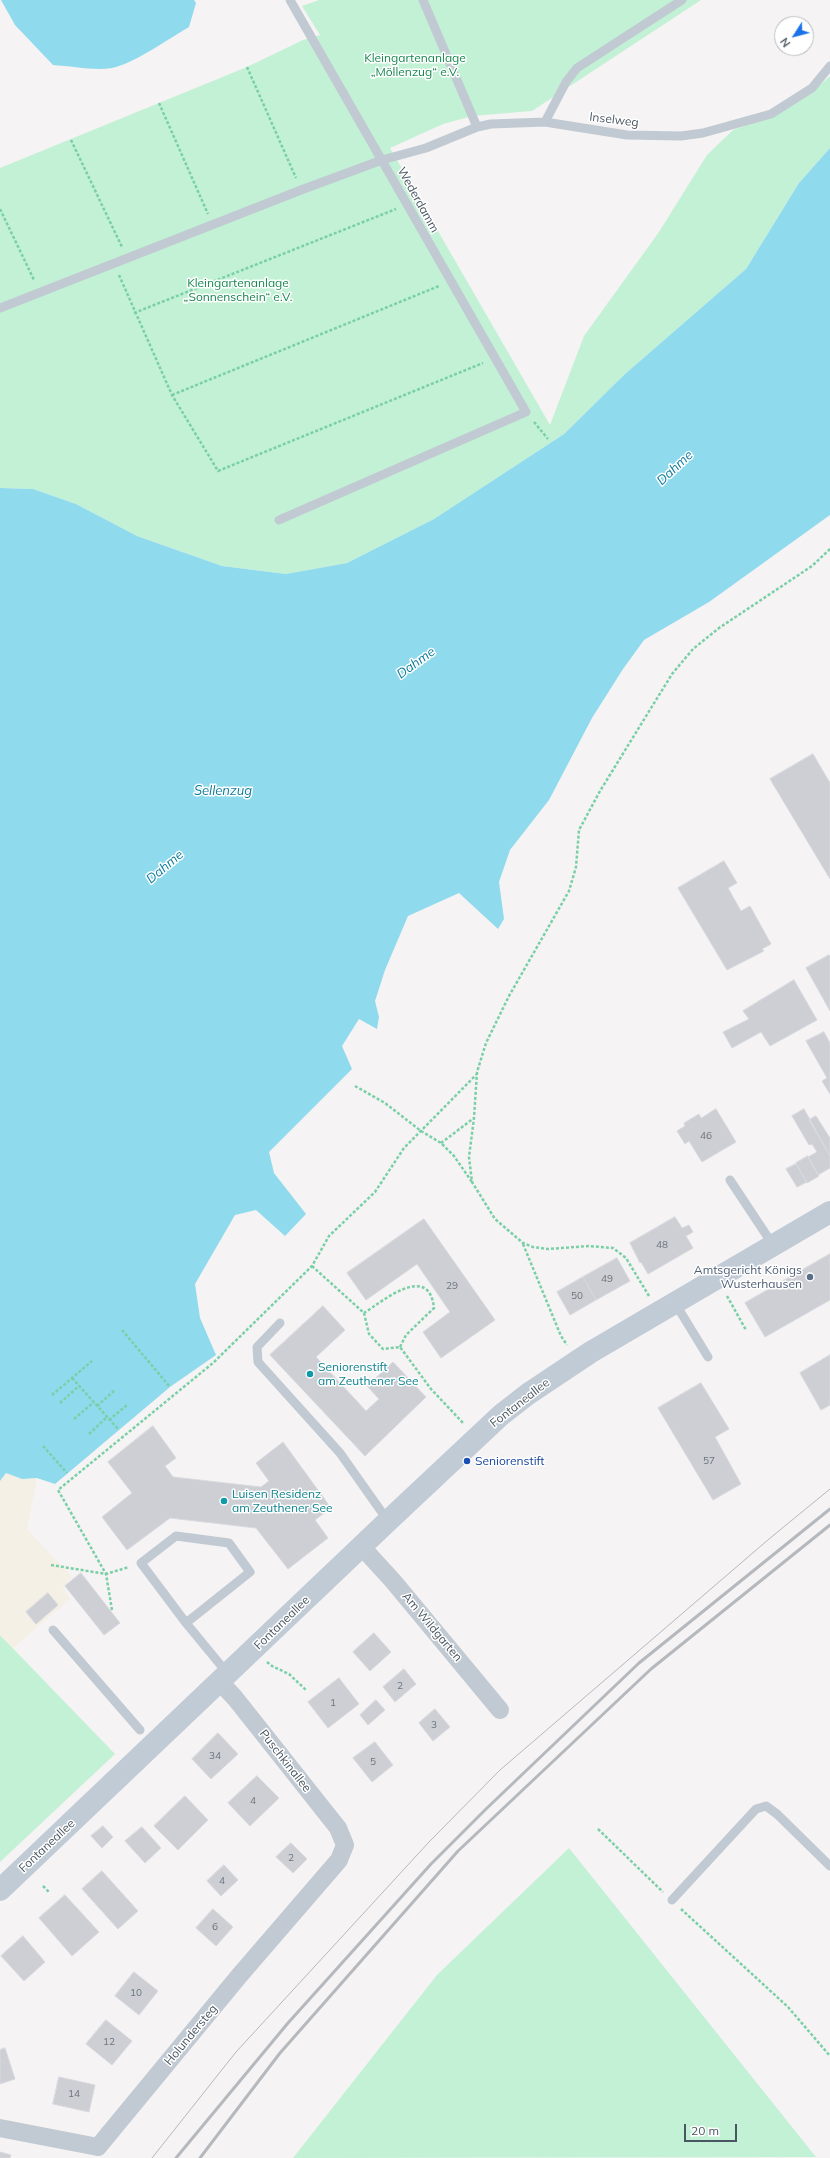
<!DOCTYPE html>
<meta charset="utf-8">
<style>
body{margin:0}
#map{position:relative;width:830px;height:2158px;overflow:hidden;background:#f5f3f3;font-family:Mulish,sans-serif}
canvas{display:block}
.north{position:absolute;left:774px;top:16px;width:40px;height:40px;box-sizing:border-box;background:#fff;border:1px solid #b7bbc0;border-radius:50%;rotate:234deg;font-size:11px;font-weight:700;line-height:16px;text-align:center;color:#4a5661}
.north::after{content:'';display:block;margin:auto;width:14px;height:18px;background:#1a73e8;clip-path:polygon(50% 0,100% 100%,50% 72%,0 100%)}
.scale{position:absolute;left:684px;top:2124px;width:53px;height:18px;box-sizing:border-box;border:2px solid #4a5661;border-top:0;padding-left:5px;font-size:12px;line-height:14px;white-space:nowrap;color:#4a5661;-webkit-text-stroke:3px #fff;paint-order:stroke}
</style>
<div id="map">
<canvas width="830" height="2158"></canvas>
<div class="north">N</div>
<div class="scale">20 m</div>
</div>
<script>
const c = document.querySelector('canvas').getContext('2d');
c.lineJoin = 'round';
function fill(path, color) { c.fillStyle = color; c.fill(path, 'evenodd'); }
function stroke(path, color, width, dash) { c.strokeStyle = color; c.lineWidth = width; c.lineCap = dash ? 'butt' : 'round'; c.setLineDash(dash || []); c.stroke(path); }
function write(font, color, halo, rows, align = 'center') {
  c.font = font + ' Mulish,sans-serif'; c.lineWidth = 3; c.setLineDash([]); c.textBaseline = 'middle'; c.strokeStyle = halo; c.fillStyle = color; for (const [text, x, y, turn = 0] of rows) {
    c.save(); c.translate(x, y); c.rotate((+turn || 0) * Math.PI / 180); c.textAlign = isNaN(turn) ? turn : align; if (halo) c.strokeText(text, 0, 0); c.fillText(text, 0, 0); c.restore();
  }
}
fill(new Path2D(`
 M319 0H701L532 111 472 116 443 124 390 148 550 425 584 336 659 232 707 155 733 130 769 117 814 90 830 76V148L799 183 746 269 625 374 564 434 434 519 347 563 286 574 222 566 137 536 76 504 33 489 0 488V168L247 67 303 40 320 35 302 6Z
 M0 1635 115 1754 0 1862Z
 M569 1848 816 2157 293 2158 437 1975Z`), '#c3f1d5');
fill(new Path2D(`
 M6 1472 22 1479 37 1478 27 1529 72 1577 63 1587 70 1599 13 1648 0 1635V1481Z`), '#f5f0e5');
fill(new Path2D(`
 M1 0H194L196 3 189 27C170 38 133 64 112 68 94 71 72 66 53 65L15 25Z
 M830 148V515L709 602 644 640 623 669 592 718 549 800 510 850 499 882 504 919 498 929 459 893 408 916 385 970 375 1001 379 1017 377 1029 359 1019 342 1046 352 1069 269 1152 274 1173 306 1214 285 1236 256 1210 235 1215 195 1284 200 1318 216 1355 170 1387 55 1484 37 1478 22 1479 6 1473 0 1481V488L33 489 76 504 137 536 222 566 286 574 347 563 434 519 564 434 625 374 746 269 799 183Z`), '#90daee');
const building = new Path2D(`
 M813 754 830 783V879L770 779Z
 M724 861 737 883 728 888 741 911 750 906 771 944 762 949 764 951 727 970 678 888Z
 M829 955 830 956V1011L806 968Z
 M794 980 817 1020 770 1046 761 1032 732 1048 723 1032 749 1019 743 1011Z
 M824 1032 830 1043V1094L822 1081 827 1078 806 1041Z
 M716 1109 736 1142 702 1162 689 1141 685 1144 677 1131 685 1126 684 1123 699 1114 701 1118Z
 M804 1109 830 1156V1168L818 1175 808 1157 817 1152 812 1144 809 1145 792 1116Z
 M816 1116 830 1138V1156L809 1120Z
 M808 1156 819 1176 807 1183 796 1163Z
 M796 1164 807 1182 797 1187 786 1169Z
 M675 1217 682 1228 689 1225 693 1232 686 1236 693 1248 648 1274 641 1262 640 1263 630 1243Z
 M424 1219 495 1320 441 1358 423 1332 450 1312 417 1264 366 1300 347 1273Z
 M830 1254V1300L765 1337 745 1303Z
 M617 1258 630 1281 596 1300 583 1277Z
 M583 1277 596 1300 570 1315 557 1292Z
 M323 1306 345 1330 316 1357 366 1411 379 1399 367 1386 393 1362 426 1397 365 1456 270 1355Z
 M830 1355V1405L821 1410 800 1373Z
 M701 1383 729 1429 715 1437 741 1484 713 1500 658 1408Z
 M153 1426 176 1458 165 1466 173 1477 261 1487 269 1481 256 1463 283 1442 331 1508 315 1520 328 1538 288 1569 256 1528 170 1518 127 1550 102 1517 132 1493 108 1462Z
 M81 1573 120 1623 104 1635 65 1586Z
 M48 1593 58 1605 36 1624 26 1612Z
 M374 1633 391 1652 370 1671 353 1652Z
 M404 1669 416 1684 395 1702 383 1687Z
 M339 1678 359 1704 328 1728 308 1702Z
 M376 1700 385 1710 368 1725 360 1715Z
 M435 1709 450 1727 433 1741 419 1723Z
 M218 1733 238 1754 211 1779 192 1759Z
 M375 1742 393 1765 372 1782 353 1758Z
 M257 1776 279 1798 250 1826 228 1803Z
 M185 1796 208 1820 178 1850 154 1826Z
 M103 1826 113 1837 102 1848 91 1836Z
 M142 1827 161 1848 145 1863 125 1841Z
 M291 1843 307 1859 293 1873 276 1857Z
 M224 1865 238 1880 221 1896 207 1881Z
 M102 1871 138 1911 118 1929 82 1889Z
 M65 1895 99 1932 72 1956 39 1918Z
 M213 1909 233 1927 216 1946 196 1928Z
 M23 1936 45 1962 24 1981 1 1956Z
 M134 1972 158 1991 139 2015 115 1996Z
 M106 2020 132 2041 112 2065 86 2044Z
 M5 2048 15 2079 0 2084V2050Z
 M59 2077 95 2085 89 2112 53 2104Z
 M0 2152 11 2155 10 2158H0Z`);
fill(building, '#cdcfd5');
stroke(building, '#d7d9de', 1);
stroke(new Path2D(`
 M247 67 296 178
 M159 103 208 214
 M71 140 122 247
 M0 209 34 280
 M119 275 172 395 218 471 483 363
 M134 313 396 209
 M172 395 439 286
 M534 422 548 439
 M355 1086 385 1103 421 1131 441 1143 454 1156 472 1182
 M441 1143 474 1118
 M523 1244 561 1336 567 1345
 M312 1266 364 1313 369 1334 383 1349 400 1347 431 1389 464 1424
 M649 1296 626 1258 613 1248 589 1246 548 1249 533 1247 523 1243 495 1219 472 1182 469 1157 474 1118 477 1072 486 1043 509 996 569 891 576 867 579 830 600 791 672 674 693 649 719 628 812 566 830 549
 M727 1296 746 1330
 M364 1313C383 1301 429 1262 434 1308L406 1335 400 1347
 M122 1330 170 1387
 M72 1378 119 1430
 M52 1395 92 1361
 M60 1403 79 1386
 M97 1406 115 1390
 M74 1419 94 1402
 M109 1420 127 1405
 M89 1434 107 1417
 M43 1446 67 1473
 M51 1565 106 1574 129 1567
 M112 1610 106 1574 58 1490 213 1363 312 1266 329 1236 375 1192 404 1148 476 1075
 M267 1662 272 1666 289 1674 306 1690
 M598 1829 663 1892
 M43 1886 49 1892
 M681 1909 788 2007 830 2056`), '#7ad0a6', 2.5, [3, 2]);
stroke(new Path2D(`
 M423 0 477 127
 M545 122 566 82 577 68 682 0
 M0 308 301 190 382 160 426 148 477 127 491 124 545 122 627 135 681 136 703 133 771 114 812 88 830 66
 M279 520 526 412 290 0
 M730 1180 773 1245
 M675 1303 708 1357
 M280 1323 257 1347 258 1362 340 1453 388 1521
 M186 1623 250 1572 229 1543 176 1536 141 1563 186 1623 228 1674
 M53 1630 140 1730
 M672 1900 756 1809 766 1806 777 1814 830 1866`), '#c1cad2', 9);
stroke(new Path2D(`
 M361 1546 393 1581 500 1710
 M0 2128 98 2147 239 1976 339 1860 345 1845 338 1828 235 1698 220 1682`), '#c1cad2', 18);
stroke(new Path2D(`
 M0 1890 388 1521 501 1415 528 1394 591 1352 830 1212`), '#c1cbd6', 22);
stroke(new Path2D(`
 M152 2158 236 2052 429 1842 500 1770 769 1539 830 1489`), '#b5b8bd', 1);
stroke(new Path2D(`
 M176 2158 288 2023 431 1864 486 1809 639 1663 830 1509
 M200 2158 280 2053 458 1851 651 1669 830 1525`), '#b5b8bd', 3);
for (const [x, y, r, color] of [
 [810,1277,4,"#5c6f8a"],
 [310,1374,4,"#0f9aa8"],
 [467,1461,4,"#1a4fb4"],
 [224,1501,4,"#0f9aa8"]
]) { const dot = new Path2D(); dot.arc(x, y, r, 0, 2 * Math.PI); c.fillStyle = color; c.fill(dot); stroke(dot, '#fff', 1.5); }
write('10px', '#6b747e', null, [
 ["46",706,1136],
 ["48",662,1245],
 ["49",607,1279],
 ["29",452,1286],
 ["50",577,1296],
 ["57",709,1461],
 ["2",400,1686],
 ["1",333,1703],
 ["3",434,1725],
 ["34",215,1756],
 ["5",373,1762],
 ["4",253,1801],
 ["2",291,1858],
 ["4",222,1881],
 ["6",215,1927],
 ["10",136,1993],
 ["12",109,2042],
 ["14",74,2094]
]);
write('12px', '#17864f', '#fff', [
 ["Kleingartenanlage",415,58],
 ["„Möllenzug“ e.V.",415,72],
 ["Kleingartenanlage",238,283],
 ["„Sonnenschein“ e.V.",238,297]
]);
write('12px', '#4a5661', '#fff', [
 ["Inselweg",614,120,7],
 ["Wederdamm",418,200,61],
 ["Fontaneallee",520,1403,-38],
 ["Fontaneallee",282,1623,-44],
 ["Am Wildgarten",432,1627,50],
 ["Puschkinallee",285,1761,52],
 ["Fontaneallee",47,1846,-43],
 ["Holundersteg",191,2035,-50]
]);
write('12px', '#4e5e75', '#fff', [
 ["Amtsgericht Königs",802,1270],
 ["Wusterhausen",802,1284]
], 'right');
write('12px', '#0d838f', '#fff', [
 ["Seniorenstift",318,1367],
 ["am Zeuthener See",318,1381],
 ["Luisen Residenz",232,1494],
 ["am Zeuthener See",232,1508]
], 'left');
write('12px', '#164399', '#fff', [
 ["Seniorenstift",475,1461]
], 'left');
write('italic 13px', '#0c7c9b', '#fff', [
 ["Dahme",675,468,-43],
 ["Dahme",416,663,-36],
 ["Sellenzug",223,791],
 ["Dahme",165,867,-40]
]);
</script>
